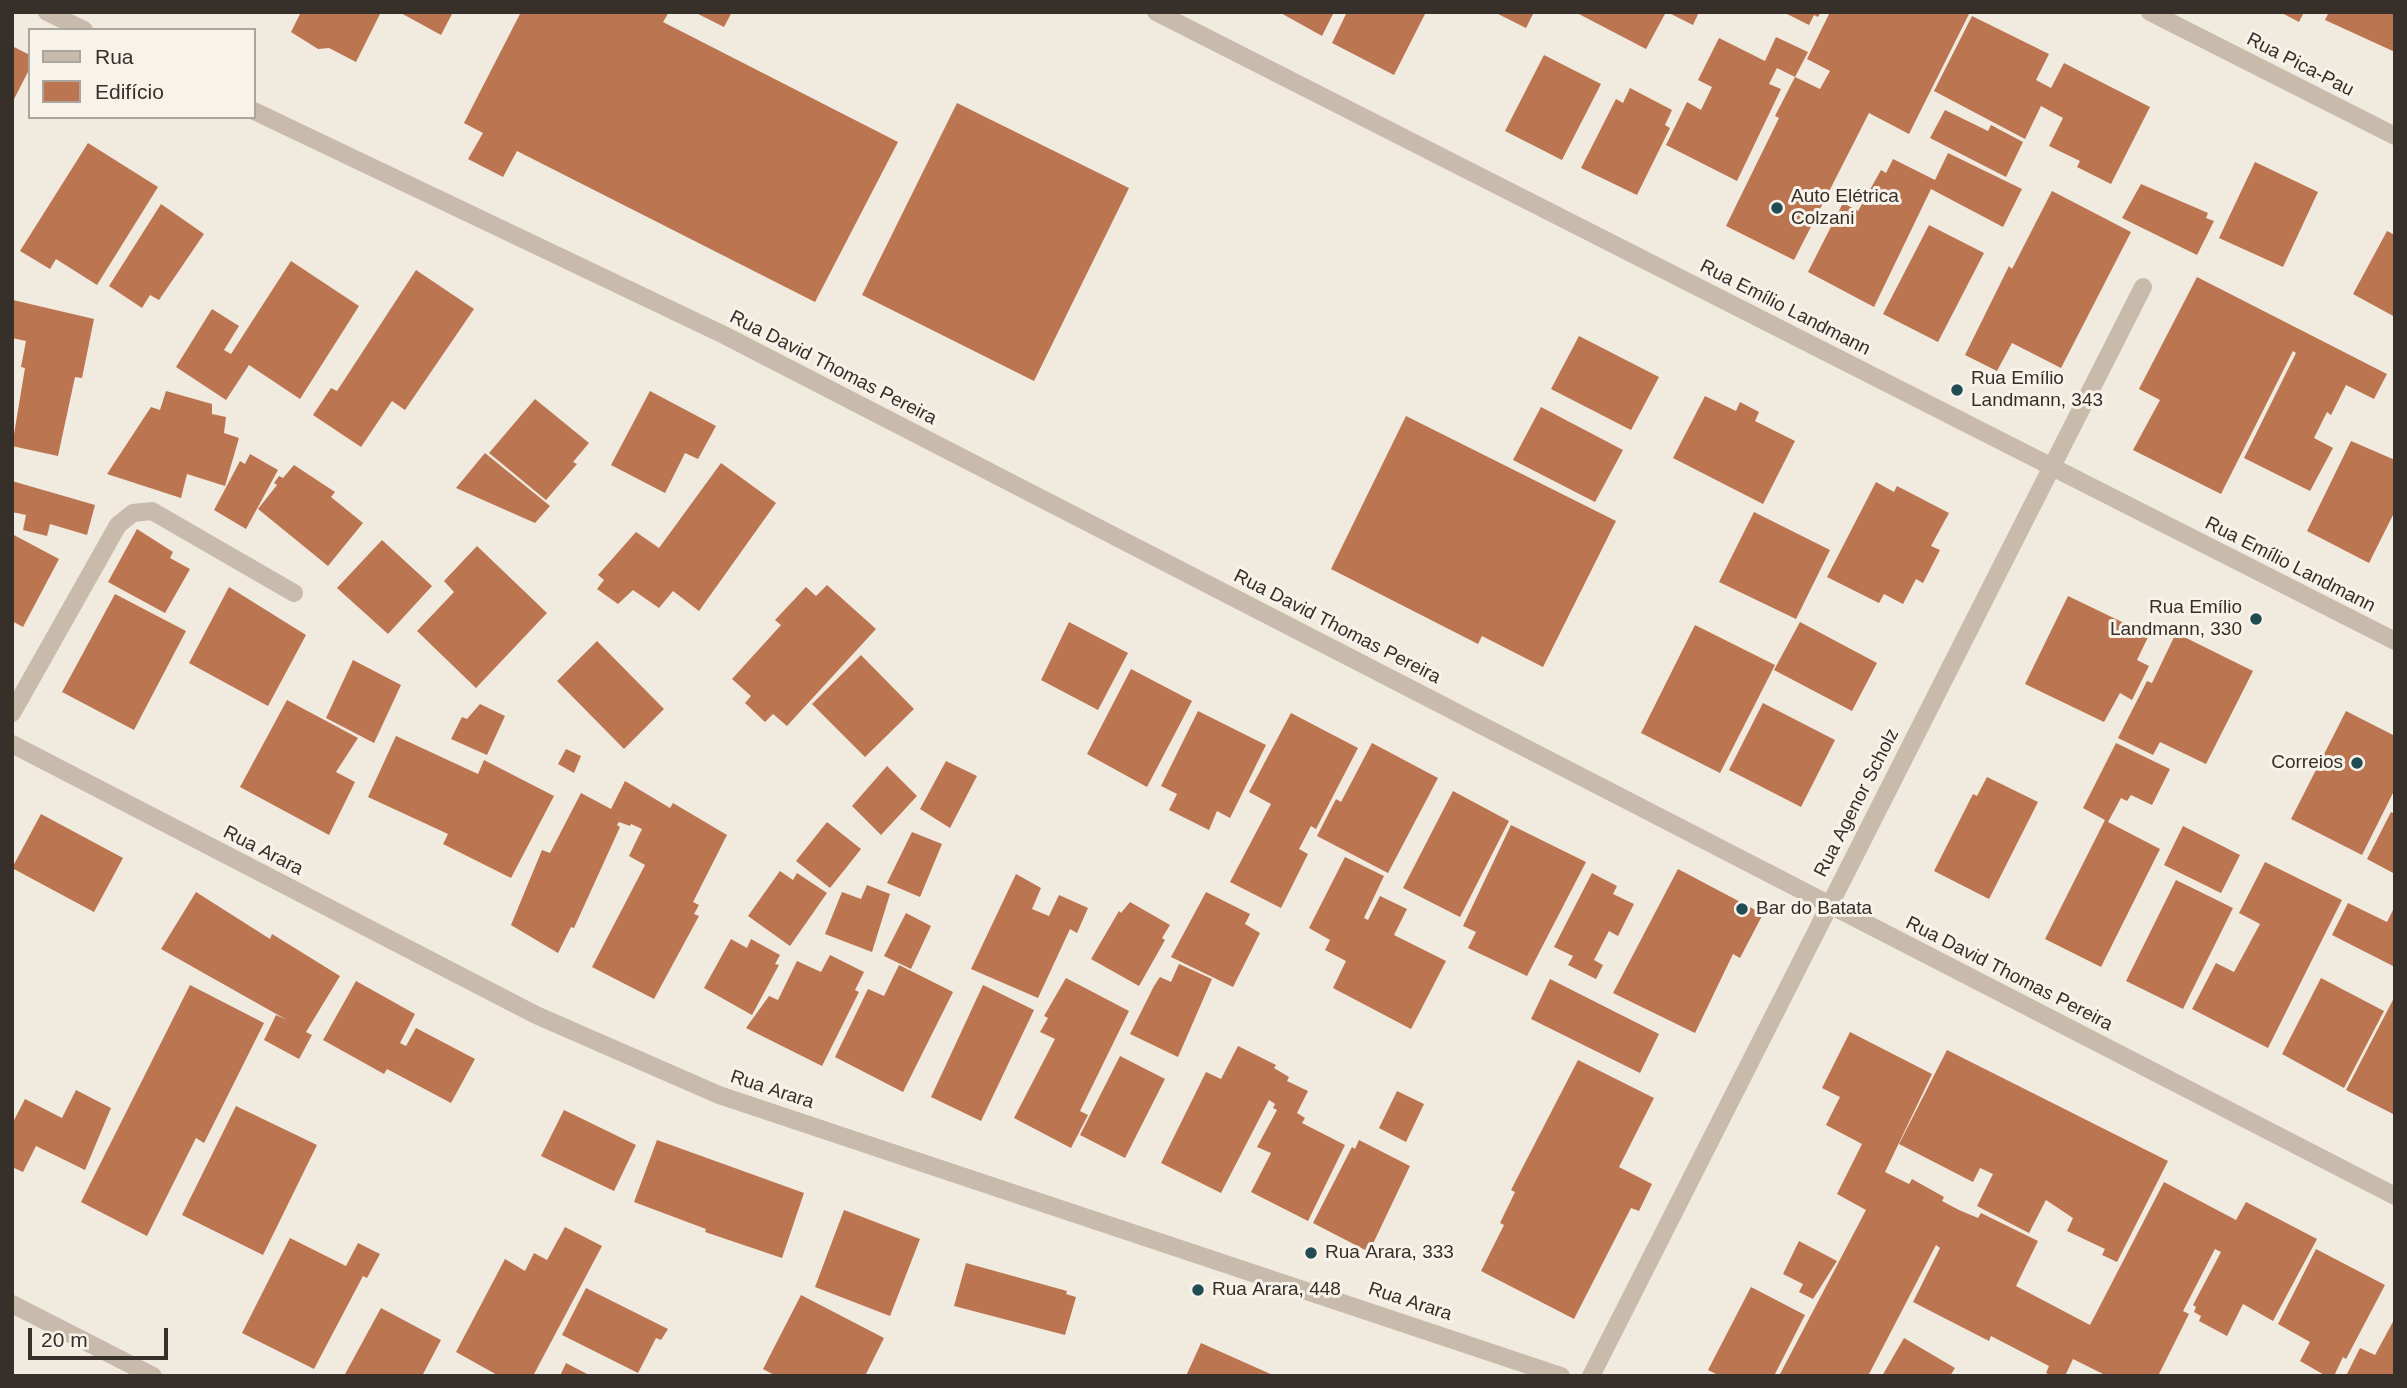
<!DOCTYPE html>
<meta charset="utf-8">
<style>
body{margin:0}
#map{position:relative;width:2407px;height:1388px;overflow:hidden;background:#f1eade;font-family:Arial,sans-serif}
canvas{display:block}
.frame{position:absolute;inset:0;border:14px solid #362f2a;pointer-events:none}
.legend{position:absolute;left:28px;top:28px;width:228px;height:91px;box-sizing:border-box;background:#f8f3ea;border:2px solid #aaa59d;margin:0;padding:9px 12px;list-style:none;font-size:21px;color:#362f2a}
.legend li{display:flex;align-items:center;gap:14px;height:35px}
.legend b{width:35px;border:2px solid #aaa59d}
.scale{position:absolute;left:28px;top:1328px;width:140px;height:32px;box-sizing:border-box;border:4px solid #362f2a;border-top:0;padding-left:9px;font-size:21px;line-height:24px;white-space:nowrap;color:#362f2a;-webkit-text-stroke:5px #f8f3ea;paint-order:stroke}
</style>
<div id="map">
<canvas width="2407" height="1388"></canvas>
<div class="frame"></div>
<ul class="legend">
<li><b style="height:9px;background:#c8bbab"></b>Rua</li>
<li><b style="height:19px;background:#bc7551"></b>Edifício</li>
</ul>
<div class="scale">20 m</div>
</div>
<script>
const c = document.querySelector('canvas').getContext('2d');
c.lineJoin = 'round';
function fill(path, color) { c.fillStyle = color; c.fill(path, 'evenodd'); }
function stroke(path, color, width, dash) { c.strokeStyle = color; c.lineWidth = width; c.lineCap = dash ? 'butt' : 'round'; c.setLineDash(dash || []); c.stroke(path); }
function write(font, color, halo, rows, align = 'center') {
  c.font = font + ' Arial,sans-serif'; c.lineWidth = 6; c.setLineDash([]); c.textBaseline = 'middle'; c.strokeStyle = halo; c.fillStyle = color; for (const [text, x, y, turn = 0] of rows) {
    c.save(); c.translate(x, y); c.rotate((+turn || 0) * Math.PI / 180); c.textAlign = isNaN(turn) ? turn : align; if (halo) c.strokeText(text, 0, 0); c.fillText(text, 0, 0); c.restore();
  }
}
fill(new Path2D(`
 M301 12H381L356 62 329 48 318 49 291 32Z
 M399 12H453L441 35Z
 M521 12H669L663 22 898 142 815 302 517 151 503 177 468 159 483 133 464 123Z
 M694 12H732L724 27Z
 M1279 12H1334L1322 36Z
 M1347 12H1426L1394 75 1332 43Z
 M1494 12H1534L1526 28Z
 M1575 12H1666L1646 49Z
 M1667 12H1699L1693 25Z
 M1783 12H1821L1818 17 1814 15 1809 25Z
 M1830 12H1970L1909 134 1869 113 1794 260 1726 226 1779 118 1775 116 1795 77 1777 68 1769 84 1781 89 1737 181 1666 145 1687 102 1701 110 1712 87 1698 80 1719 38 1765 61 1776 37 1808 52 1795 77 1820 89 1830 71 1807 59Z
 M2280 12H2304L2299 22Z
 M2329 12H2395V52L2325 20Z
 M1972 16 2049 54 2036 80 2051 88 2064 63 2150 107 2111 184 2077 167 2080 161 2049 146 2063 118 2041 106 2025 139 1934 91Z
 M12 46 30 55V68L12 103Z
 M1544 55 1601 84 1562 160 1505 131Z
 M1630 88 1672 110 1665 125 1670 128 1637 195 1581 168 1616 99 1623 103Z
 M957 103 1129 188 1034 381 862 295Z
 M1945 110 1988 131 1991 125 2023 142 2006 177 1930 138Z
 M88 143 158 187 97 285 56 259 50 269 20 251Z
 M1948 153 2022 189 2003 227 1931 189 1874 307 1808 272 1843 203 1858 211 1881 170 1886 173 1893 159 1935 180Z
 M2255 162 2318 192 2283 267 2219 238Z
 M2141 184 2208 213 2206 218 2214 221 2197 255 2122 218Z
 M2052 191 2131 232 2061 368 2012 343 1997 371 1965 355 2009 266 2012 269Z
 M161 204 204 234 159 300 150 295 142 308 109 286Z
 M1929 225 1984 253 1938 342 1883 314Z
 M2387 231 2395 235V317L2353 294Z
 M291 261 359 306 300 399 249 365 226 400 176 367 212 309 239 326 224 350 231 354Z
 M416 270 474 309 405 410 392 401 361 447 313 415 331 388 337 391Z
 M2197 277 2387 374 2374 399 2346 385 2331 415 2327 412 2314 438 2333 448 2310 491 2244 458 2296 353 2293 351 2221 494 2133 450 2160 400 2139 389Z
 M13 300 94 319 82 378 75 377 58 456 12 446 25 368 21 367 26 341 12 338Z
 M1579 336 1659 377 1631 430 1551 389Z
 M166 391 212 404V414L226 417 224 433 239 438 225 486 187 474 181 498 107 474 151 407 160 410Z
 M650 391 716 426 698 459 685 453 665 493 611 465Z
 M1705 396 1736 411 1740 402 1759 412 1755 421 1795 441 1763 504 1673 458Z
 M535 399 589 443 573 462 577 464 546 500 489 453Z
 M1541 407 1623 450 1595 502 1513 460Z
 M1406 416 1616 521 1543 667 1482 636 1478 644 1331 569Z
 M2351 441 2395 460V511L2369 563 2307 531Z
 M485 453 550 506 535 523 456 488Z
 M250 454 278 470 246 529 214 510 240 461 245 464Z
 M721 463 776 503 699 611 673 591 659 608 633 590 618 604 597 589 604 580 598 575 636 532 659 548Z
 M294 465 335 492 331 497 363 523 328 566 258 509 277 485 274 483 279 476 283 478Z
 M12 481 95 505 87 535 50 524 47 536 23 530 26 515 12 512Z
 M1876 482 1894 492 1897 486 1949 513 1931 546 1940 550 1923 583 1916 579 1903 604 1884 594 1879 603 1827 577Z
 M1754 512 1830 550 1796 619 1719 582Z
 M137 529 173 552 170 558 190 569 165 613 108 582Z
 M12 534 59 559 23 627 12 621Z
 M382 540 432 586 388 634 337 588Z
 M477 546 547 613 476 688 417 631 454 592 444 581Z
 M827 585 876 629 787 726 773 714 765 722 745 703 751 696 732 679 781 625 775 620 806 587 816 596Z
 M229 587 306 635 268 706 189 663Z
 M115 594 186 631 134 730 62 692Z
 M2068 596 2149 635 2137 660 2149 666 2132 700 2120 693 2104 722 2025 684Z
 M1069 622 1128 653 1098 710 1041 680Z
 M1800 622 1877 663 1852 711 1774 670Z
 M1695 625 1775 665 1720 773 1641 733Z
 M2176 633 2253 671 2206 764 2160 742 2153 755 2118 738 2147 681 2152 683Z
 M597 641 664 709 624 749 557 681Z
 M861 655 914 709 865 757 812 704Z
 M353 660 401 685 374 743 326 718Z
 M1131 669 1192 701 1147 787 1087 754Z
 M287 700 358 738 336 772 355 782 329 835 240 787Z
 M1763 703 1835 740 1801 807 1729 770Z
 M480 704 505 716 487 755 451 739 462 717 467 719Z
 M1198 711 1266 745 1230 818 1217 811 1209 830 1169 810 1177 794 1161 786Z
 M2346 711 2395 736V789L2362 855 2291 819Z
 M1291 713 1358 748 1316 829 1311 826 1299 849 1308 854 1281 908 1230 882 1271 804 1249 792Z
 M396 736 478 774 484 760 554 796 511 878 443 844 448 834 368 797Z
 M1372 743 1438 778 1388 873 1317 836 1336 799 1341 802Z
 M2116 743 2170 769 2152 805 2131 795 2127 801 2121 798 2108 822 2160 849 2101 967 2045 939 2105 820 2083 808Z
 M566 749 581 756 574 773 558 764Z
 M946 761 977 776 950 828 920 809Z
 M887 766 917 796 881 835 852 806Z
 M1987 777 2038 802 1989 899 1934 871 1973 794 1977 796Z
 M625 781 670 808 673 803 727 835 693 902 699 905 694 914 699 916 654 999 592 967 645 865 629 856 642 829 631 824 630 826 619 822 617 825 620 827 574 928 571 927 558 953 511 925 542 850 550 853 581 793 611 809Z
 M1453 791 1509 821 1460 917 1403 888Z
 M2391 812 2395 814V874L2367 859Z
 M41 814 123 858 94 912 12 868Z
 M827 822 861 849 830 888 796 861Z
 M1511 825 1586 862 1527 976 1468 948 1476 932 1463 926Z
 M2183 826 2240 855 2221 893 2164 865Z
 M912 832 942 844 920 897 887 883Z
 M1345 857 1384 876 1364 918 1368 920 1380 896 1407 909 1394 935 1446 961 1411 1029 1333 988 1346 961 1325 950 1330 940 1309 928Z
 M2265 862 2342 900 2268 1048 2192 1009 2216 963 2234 972 2260 924 2239 913Z
 M1678 869 1763 914 1740 958 1733 954 1695 1033 1613 993Z
 M780 871 793 880 797 873 827 893 790 946 748 916Z
 M1592 873 1617 886 1613 894 1634 904 1618 936 1609 931 1594 960 1603 965 1596 979 1568 965 1573 956 1554 947Z
 M1016 874 1041 888 1032 909 1049 916 1059 895 1088 908 1077 933 1070 929 1038 998 971 969Z
 M2176 880 2233 908 2183 1009 2126 981Z
 M867 885 890 894 872 952 825 934 842 892 861 899Z
 M196 892 270 939 272 934 340 976 306 1032 312 1035 299 1059 264 1040 276 1015 287 1020 161 949Z
 M1206 892 1250 914 1245 924 1260 933 1233 987 1171 957Z
 M1130 902 1170 925 1162 938 1165 940 1139 986 1091 959 1119 911 1121 913Z
 M2348 903 2387 922 2395 906V967L2332 935Z
 M906 913 931 926 911 969 884 956Z
 M731 939 747 948 751 939 780 955 775 964 779 965 752 1015 704 988Z
 M830 955 864 972 855 990 859 992 822 1066 746 1028 769 996 778 1000 797 961 821 972Z
 M1179 964 1212 979 1178 1057 1130 1034 1154 986 1160 977 1171 982Z
 M899 965 953 992 903 1092 835 1057 868 989 884 996Z
 M1066 978 1129 1011 1080 1111 1088 1115 1071 1148 1014 1118 1055 1039 1040 1032 1048 1018 1044 1016Z
 M2321 978 2384 1011 2344 1088 2282 1054Z
 M1550 979 1659 1034 1640 1073 1531 1019Z
 M356 981 415 1014 400 1043 406 1046 416 1028 475 1059 451 1103 387 1069 384 1074 323 1040Z
 M190 985 264 1023 204 1143 196 1138 147 1236 81 1202Z
 M983 985 1034 1010 981 1121 931 1097Z
 M2395 996V1115L2346 1090Z
 M1850 1032 1932 1074 1885 1172 1909 1184 1912 1179 1944 1197 1942 1201 1959 1210 1978 1218 1981 1213 2038 1241 2016 1286 2090 1325 2164 1182 2236 1220 2246 1202 2317 1239 2273 1321 2243 1304 2227 1336 2199 1321 2201 1316 2194 1312 2196 1307 2193 1305 2221 1252 2215 1249 2183 1311 2189 1314 2158 1376H2107L2073 1359 2065 1376H2053L2046 1373 2049 1366 1991 1336 1989 1341 1913 1302 1940 1248 1936 1245 1868 1376H1779L1866 1210 1837 1194 1862 1144 1826 1125 1840 1097 1822 1088Z
 M1238 1046 1276 1065 1274 1068 1289 1077 1287 1081 1308 1091 1297 1113 1305 1118 1302 1123 1345 1145 1308 1221 1251 1192 1271 1153 1257 1147 1277 1110 1273 1108 1275 1104 1269 1100 1221 1193 1161 1163 1206 1072 1221 1079Z
 M1947 1050 2168 1161 2117 1262 2102 1255 2105 1249 2067 1231 2073 1218 2046 1200 2029 1233 1977 1206 1993 1174 1980 1168 1973 1182 1899 1144Z
 M1120 1056 1165 1079 1125 1158 1080 1135Z
 M1578 1060 1654 1098 1619 1167 1652 1184 1639 1211 1631 1208 1574 1319 1481 1271 1504 1225 1500 1223 1515 1192 1511 1190Z
 M76 1090 111 1108 85 1170 36 1146 23 1172 12 1167V1124L25 1099 62 1118Z
 M1397 1091 1424 1104 1406 1142 1379 1128Z
 M236 1106 317 1145 263 1255 182 1215Z
 M564 1110 636 1145 614 1191 541 1156Z
 M657 1140 804 1193 782 1258 705 1232 706 1229 634 1202Z
 M1359 1140 1410 1166 1369 1252 1313 1223 1352 1147 1355 1149Z
 M844 1210 920 1239 890 1316 815 1287Z
 M565 1227 602 1246 533 1376H499L456 1352 505 1259 525 1271 534 1253 547 1260Z
 M290 1238 346 1266 358 1243 380 1254 367 1278 363 1276 314 1369 242 1333Z
 M1799 1241 1837 1261 1813 1299 1799 1292 1803 1284 1783 1274Z
 M2316 1249 2385 1285 2346 1359 2343 1357 2334 1376H2326L2300 1361 2310 1342 2278 1324Z
 M966 1263 1067 1291 1066 1294 1076 1297 1065 1335 954 1306Z
 M1751 1287 1805 1315 1774 1376H1720L1708 1370Z
 M586 1288 668 1329 661 1340 656 1338 638 1373 562 1335Z
 M801 1295 884 1338 865 1376H776L763 1369Z
 M381 1308 441 1340 422 1376H344Z
 M2395 1318V1376H2346L2360 1348 2375 1355Z
 M1904 1338 1955 1368 1950 1376H1882Z
 M1201 1343 1275 1376H1186Z
 M566 1363 591 1376H560Z`), '#bc7551');
stroke(new Path2D(`
 M47 12 84 30
 M2150 12 2395 136
 M254 111 724 335 2395 1196
 M12 713 118 525 133 513 152 511 294 593
 M12 744 536 1015 719 1095 1561 1376
 M12 1304 153 1376
 M1591 1376 2143 287`), '#c8bbab', 18);
stroke(new Path2D(`
 M1156 12 2395 641`), '#c8bbab', 18);
for (const [x, y, r, color] of [
 [1777,208,7,"#224c54"],
 [1957,390,7,"#224c54"],
 [2256,619,7,"#224c54"],
 [2357,763,7,"#224c54"],
 [1742,909,7,"#224c54"],
 [1311,1253,7,"#224c54"],
 [1198,1290,7,"#224c54"]
]) { const dot = new Path2D(); dot.arc(x, y, r, 0, 2 * Math.PI); c.fillStyle = color; c.fill(dot); stroke(dot, '#f8f3ea', 2.5); }
write('19px', '#362f2a', '#f8f3ea', [
 ["Rua Pica-Pau",2300,65,27],
 ["Rua Emílio Landmann",1785,308,27],
 ["Rua David Thomas Pereira",833,368,27],
 ["Rua Emílio Landmann",2290,565,27],
 ["Rua David Thomas Pereira",1337,627,27],
 ["Rua Agenor Scholz",1857,803,-63],
 ["Rua Arara",263,851,27],
 ["Rua David Thomas Pereira",2009,974,27],
 ["Rua Arara",772,1090,18],
 ["Rua Arara",1410,1302,18]
]);
write('19px', '#362f2a', '#f8f3ea', [
 ["Auto Elétrica",1791,197],
 ["Colzani",1791,219],
 ["Rua Emílio",1971,379],
 ["Landmann, 343",1971,401],
 ["Rua Emílio",2242,608,"right"],
 ["Landmann, 330",2242,630,"right"],
 ["Correios",2343,763,"right"],
 ["Bar do Batata",1756,909],
 ["Rua Arara, 333",1325,1253],
 ["Rua Arara, 448",1212,1290]
], 'left');
</script>
